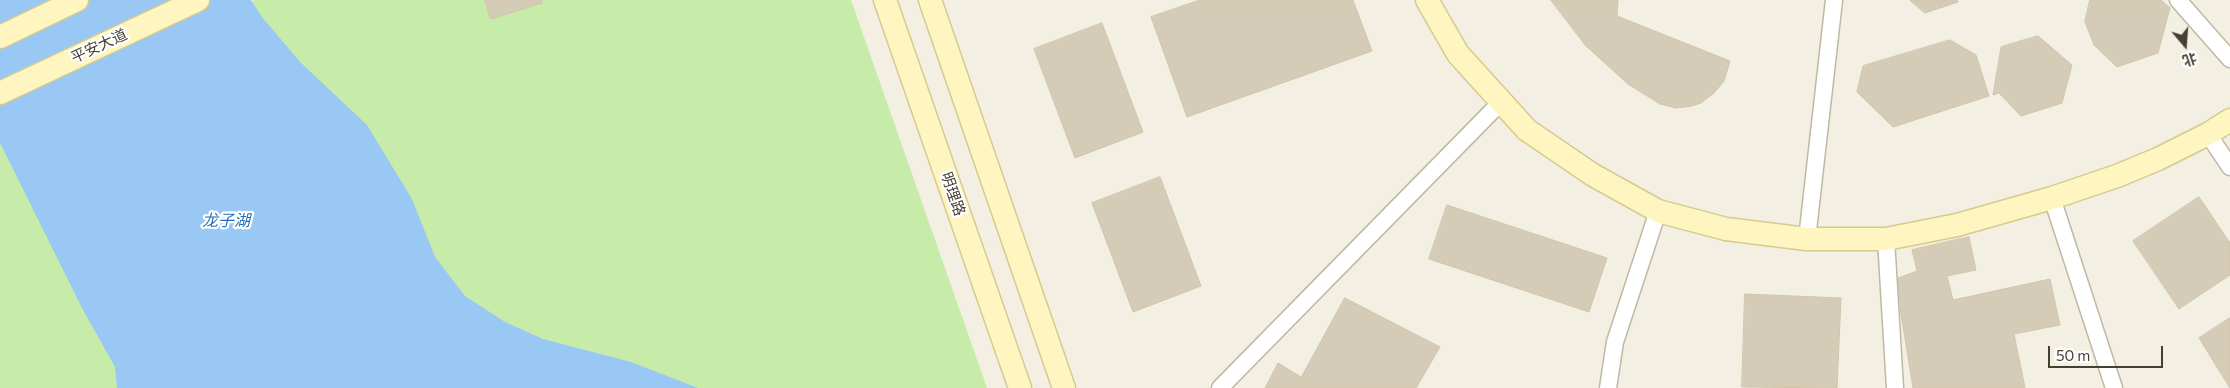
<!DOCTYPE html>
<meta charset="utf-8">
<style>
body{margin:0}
#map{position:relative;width:2230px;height:388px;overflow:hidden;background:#f3efe3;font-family:Commissioner,"Noto Sans SC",sans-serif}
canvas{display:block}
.north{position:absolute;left:2160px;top:20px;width:50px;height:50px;-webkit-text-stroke:4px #fff;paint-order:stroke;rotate:162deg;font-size:14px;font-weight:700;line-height:20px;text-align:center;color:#453f33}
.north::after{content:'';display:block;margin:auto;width:18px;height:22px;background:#453f33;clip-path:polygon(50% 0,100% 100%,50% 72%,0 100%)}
.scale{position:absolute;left:2048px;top:346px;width:115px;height:22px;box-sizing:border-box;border:2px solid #453f33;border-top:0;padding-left:6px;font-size:15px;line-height:18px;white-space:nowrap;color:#453f33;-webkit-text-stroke:4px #fff;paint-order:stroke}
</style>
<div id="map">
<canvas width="2230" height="388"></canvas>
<div class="north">北</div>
<div class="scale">50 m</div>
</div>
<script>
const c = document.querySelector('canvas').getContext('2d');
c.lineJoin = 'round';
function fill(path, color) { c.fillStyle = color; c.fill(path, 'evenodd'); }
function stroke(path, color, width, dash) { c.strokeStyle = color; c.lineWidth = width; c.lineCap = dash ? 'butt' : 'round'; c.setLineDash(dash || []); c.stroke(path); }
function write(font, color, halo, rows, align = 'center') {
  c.font = font + ' Commissioner,"Noto Sans SC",sans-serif'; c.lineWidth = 4.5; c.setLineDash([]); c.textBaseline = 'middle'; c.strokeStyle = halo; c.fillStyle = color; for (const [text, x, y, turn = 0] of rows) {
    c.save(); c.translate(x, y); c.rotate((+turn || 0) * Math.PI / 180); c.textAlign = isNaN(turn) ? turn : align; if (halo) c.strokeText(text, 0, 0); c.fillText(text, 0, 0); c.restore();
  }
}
fill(new Path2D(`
 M255 0H851L987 388H0V123Z`), '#c7eba8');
fill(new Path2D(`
 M0 0H251L262 17 300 62 367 125 412 199 435 257 465 296 505 322 543 339 631 362 698 388H117L115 367 83 310 0 143Z`), '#99c8f5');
const building = new Path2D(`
 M485 0H542V3L491 19Z
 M1200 0H1353L1372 51 1187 117 1151 17Z
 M1551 0H1618L1617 16 1730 61 1724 81 1714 93 1701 103 1692 106 1676 108 1660 104 1628 84 1586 46Z
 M1910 0H1957L1958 2 1925 13Z
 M2090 0H2161L2170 8 2158 53 2117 67 2094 45 2085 22Z
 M1102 23 1143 132 1075 158 1034 49Z
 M2038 36 2072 65 2062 103 2021 116 1999 93 1993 95 2001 47Z
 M1950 40 1976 55 1989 96 1893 127 1857 92 1863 66Z
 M1160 177 1201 286 1133 312 1092 203Z
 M2199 197 2230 243V275L2179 309 2133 241Z
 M1447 205 1607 258 1589 312 1429 259Z
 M1969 237 1976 270 1947 276 1953 300 2050 279 2060 325 2014 334 2025 388H1913L1901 314 1898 278 1917 271 1912 250Z
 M1745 294 1841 298 1837 388 1742 387Z
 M1345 298 1440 347 1416 388H1265L1278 363 1301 377Z
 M2230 318V388L2199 338Z`);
fill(building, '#d5ccb7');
stroke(building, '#d0c5aa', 1);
const street = new Path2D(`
 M2178 0 2230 59
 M2208 134 2230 167
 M2052 198 2114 388
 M1807 239 1834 0
 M1886 239 1895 388
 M1220 388 1501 102
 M1608 388 1615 342 1658 211`);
const secondary = new Path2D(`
 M885 0 1020 388
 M930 0 1064 388
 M1427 0 1458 54 1527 130 1593 175 1658 211 1726 229 1807 239H1886L1957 225 2052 198 2117 176 2158 159 2208 134 2230 120
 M0 37 77 0
 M0 93 198 0`);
stroke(street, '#bfb8a5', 19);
stroke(secondary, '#d6ca8f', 25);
stroke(street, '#fff', 16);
stroke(secondary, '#fff5c1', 22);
write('15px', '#453f33', '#fff', [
 ["平安大道",99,46,-25],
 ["明理路",953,194,71]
]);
write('italic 16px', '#256eb8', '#fff', [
 ["龙子湖",226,221]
]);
</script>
